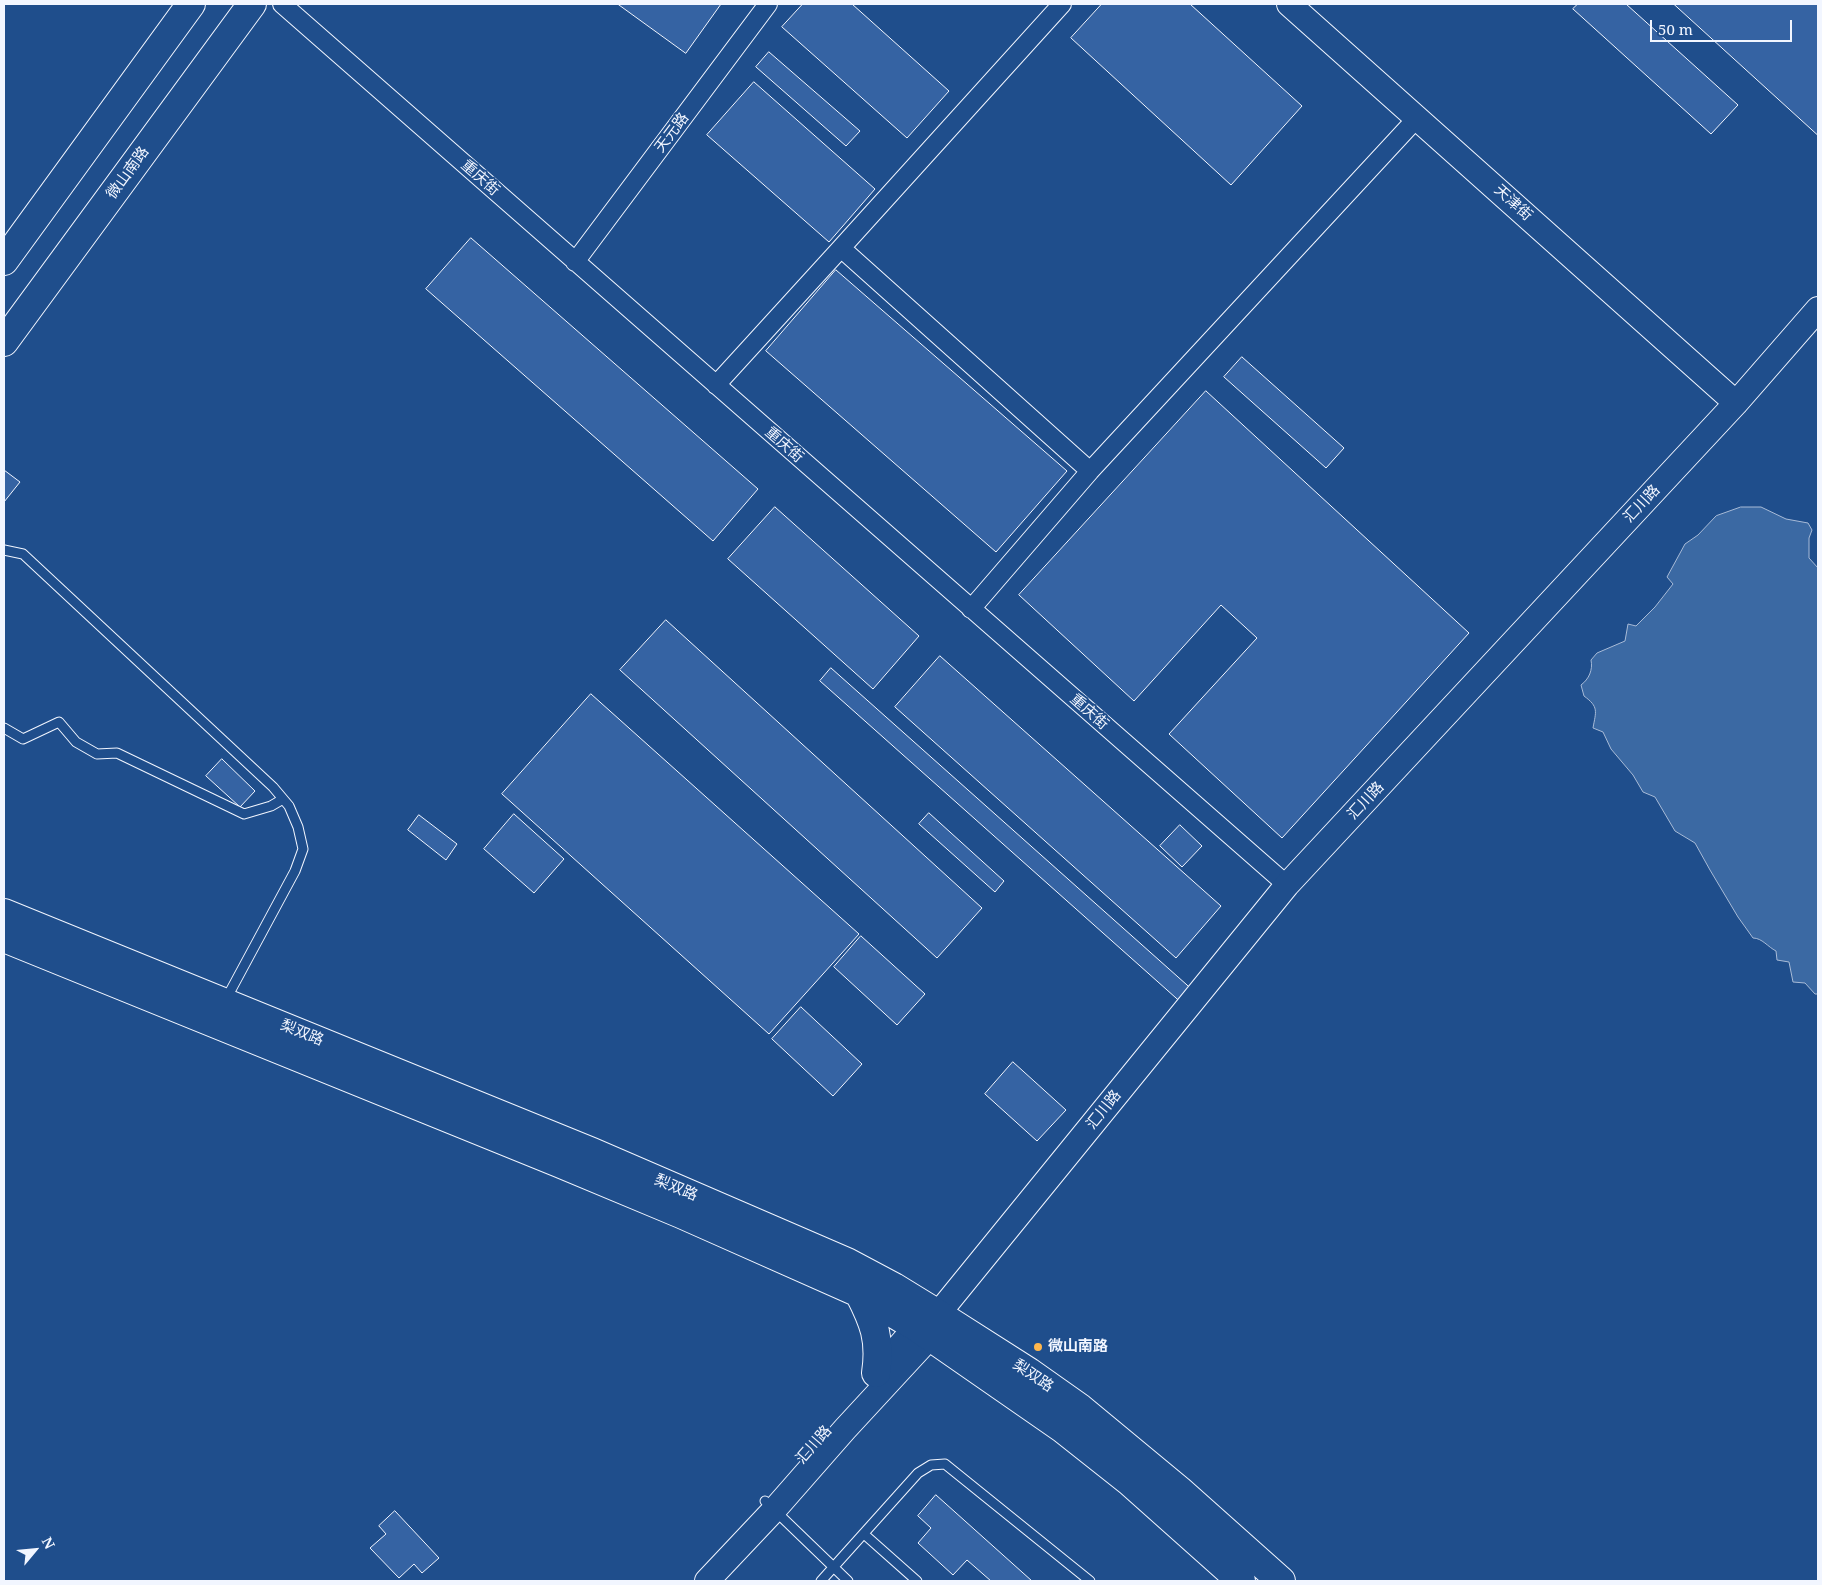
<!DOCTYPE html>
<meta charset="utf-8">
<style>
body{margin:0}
#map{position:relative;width:1822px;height:1585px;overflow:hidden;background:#1f4e8c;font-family:"Noto Serif",serif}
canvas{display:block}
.frame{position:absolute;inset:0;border:5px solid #f2f6ff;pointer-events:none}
.north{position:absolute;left:10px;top:1525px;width:50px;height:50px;-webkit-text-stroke:4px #1f4e8c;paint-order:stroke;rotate:62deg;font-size:14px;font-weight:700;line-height:20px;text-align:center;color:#f2f6ff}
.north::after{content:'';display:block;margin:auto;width:18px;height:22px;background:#f2f6ff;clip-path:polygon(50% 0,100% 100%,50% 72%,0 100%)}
.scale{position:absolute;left:1650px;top:20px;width:142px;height:22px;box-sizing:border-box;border:2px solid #f2f6ff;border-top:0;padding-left:6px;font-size:15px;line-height:18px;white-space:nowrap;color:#f2f6ff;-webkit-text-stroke:4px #1f4e8c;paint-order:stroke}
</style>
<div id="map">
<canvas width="1822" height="1585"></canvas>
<div class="frame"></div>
<div class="north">N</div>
<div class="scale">50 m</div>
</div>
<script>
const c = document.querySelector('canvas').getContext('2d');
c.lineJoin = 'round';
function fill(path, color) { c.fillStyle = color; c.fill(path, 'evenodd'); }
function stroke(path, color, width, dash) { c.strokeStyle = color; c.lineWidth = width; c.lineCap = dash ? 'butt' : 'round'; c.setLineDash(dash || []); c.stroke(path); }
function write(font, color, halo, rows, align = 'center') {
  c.font = font + ' "Noto Serif","Noto Sans SC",serif'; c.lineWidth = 4; c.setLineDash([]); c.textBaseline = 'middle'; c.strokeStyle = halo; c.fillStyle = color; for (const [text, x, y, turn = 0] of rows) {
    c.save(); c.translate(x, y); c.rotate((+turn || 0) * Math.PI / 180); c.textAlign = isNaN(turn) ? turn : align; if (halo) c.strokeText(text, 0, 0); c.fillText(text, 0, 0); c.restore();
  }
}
const water = new Path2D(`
 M1741 507H1761L1786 519 1808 523 1812 530 1809 538V558L1818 568V994H1815L1805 983 1793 982 1789 962 1777 960 1776 951C1768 947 1762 938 1753 938L1738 917 1710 870 1695 843 1675 831 1655 797 1643 792 1633 775 1611 749 1603 732 1593 728C1596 711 1599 707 1584 696L1581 685C1589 679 1593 670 1591 660L1597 653 1625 641 1628 624 1636 626 1655 607 1673 584 1667 577 1685 544 1698 535 1716 516Z`);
fill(water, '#3b69a3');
stroke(water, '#a8bbd7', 1);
const building = new Path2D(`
 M618 4H721L686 53Z
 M803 4H852L949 91 907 138 782 27Z
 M1102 4H1190L1302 106 1231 185 1071 38Z
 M1578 4H1626L1738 105 1711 134 1573 9Z
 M1674 4H1818V135Z
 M769 52 860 131 846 146 756 67Z
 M754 82 875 189 829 242 707 135Z
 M471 238 758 489 713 541 426 289Z
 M836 270 1067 471 996 552 766 351Z
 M1242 357 1344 448 1326 468 1224 377Z
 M1206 391 1469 633 1282 838 1169 734 1257 638 1221 605 1134 701 1019 595Z
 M4 470 20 482 4 502Z
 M775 507 919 636 873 689 728 559Z
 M666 620 982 908 937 958 620 670Z
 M940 656 1221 906 1176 958 895 707Z
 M831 668 1196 993 1185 1006 820 681Z
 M591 694 859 934 769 1034 502 794Z
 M222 759 255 791 240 807 206 776Z
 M929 813 1004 881 995 892 919 824Z
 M514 814 564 859 534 893 484 849Z
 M419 815 457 844 446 860 408 830Z
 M1180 825 1202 846 1182 867 1160 846Z
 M861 936 925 994 897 1025 834 967Z
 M801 1007 862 1064 833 1096 772 1039Z
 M1013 1062 1066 1110 1037 1141 985 1094Z
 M936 1495 1032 1581H991L967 1560 953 1575 918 1543 931 1528 918 1516Z
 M395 1511 439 1558 422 1573 414 1564 399 1578 370 1548 386 1534 379 1526Z`);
fill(building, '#3563a3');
stroke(building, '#f2f6ff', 1);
const lane = new Path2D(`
 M4 550 23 554 273 787 289 806 298 827 303 849 295 871 225 1001
 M4 728 23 739 59 722 76 742 97 754 117 753 244 814 271 806 283 799
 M765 1501 848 1581
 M864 1534 917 1581
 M821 1581 918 1473 931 1465 945 1464 1090 1581`);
const street = new Path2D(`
 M282 4 1287 885
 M841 248 1062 4
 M575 262 768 4
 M716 385 841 248 1090 471
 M971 609 1090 471 1417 118`);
const secondary = new Path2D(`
 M1289 4 1736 403
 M880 1368 916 1327 933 1317
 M707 1581 774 1510 845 1429 930 1337 938 1314 1287 885 1736 403 1818 309`);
const primary = new Path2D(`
 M4 261 191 4
 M4 342 252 4
 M4 913 592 1152 847 1262 894 1287 938 1314 1029 1372 1080 1408 1179 1490 1281 1581
 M4 938 559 1163 681 1214 859 1293 916 1327 1063 1429 1130 1482 1241 1581
 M859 1293C874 1322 881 1340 876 1373`);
stroke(lane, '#f2f6ff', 11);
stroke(street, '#f2f6ff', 20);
stroke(secondary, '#f2f6ff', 26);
stroke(primary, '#f2f6ff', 30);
stroke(lane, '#1f4e8c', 9);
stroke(street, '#1f4e8c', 18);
stroke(secondary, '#1f4e8c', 24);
stroke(primary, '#1f4e8c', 28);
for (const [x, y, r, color] of [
 [1038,1347,5,"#ffb74d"]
]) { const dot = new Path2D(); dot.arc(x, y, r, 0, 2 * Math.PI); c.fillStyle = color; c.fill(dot); stroke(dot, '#1f4e8c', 2); }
write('15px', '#f2f6ff', '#1f4e8c', [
 ["天元路",672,133,-53],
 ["微山南路",128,173,-54],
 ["重庆街",480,178,41],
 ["天津街",1513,203,42],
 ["重庆街",784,445,41],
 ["汇川路",1642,504,-47],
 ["重庆街",1089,712,41],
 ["汇川路",1366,801,-47],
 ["梨双路",302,1033,22],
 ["汇川路",1104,1110,-51],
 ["梨双路",676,1188,23],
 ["梨双路",1033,1376,34],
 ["汇川路",814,1445,-49]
]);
write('bold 15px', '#f2f6ff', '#1f4e8c', [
 ["微山南路",1048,1347]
], 'left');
</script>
